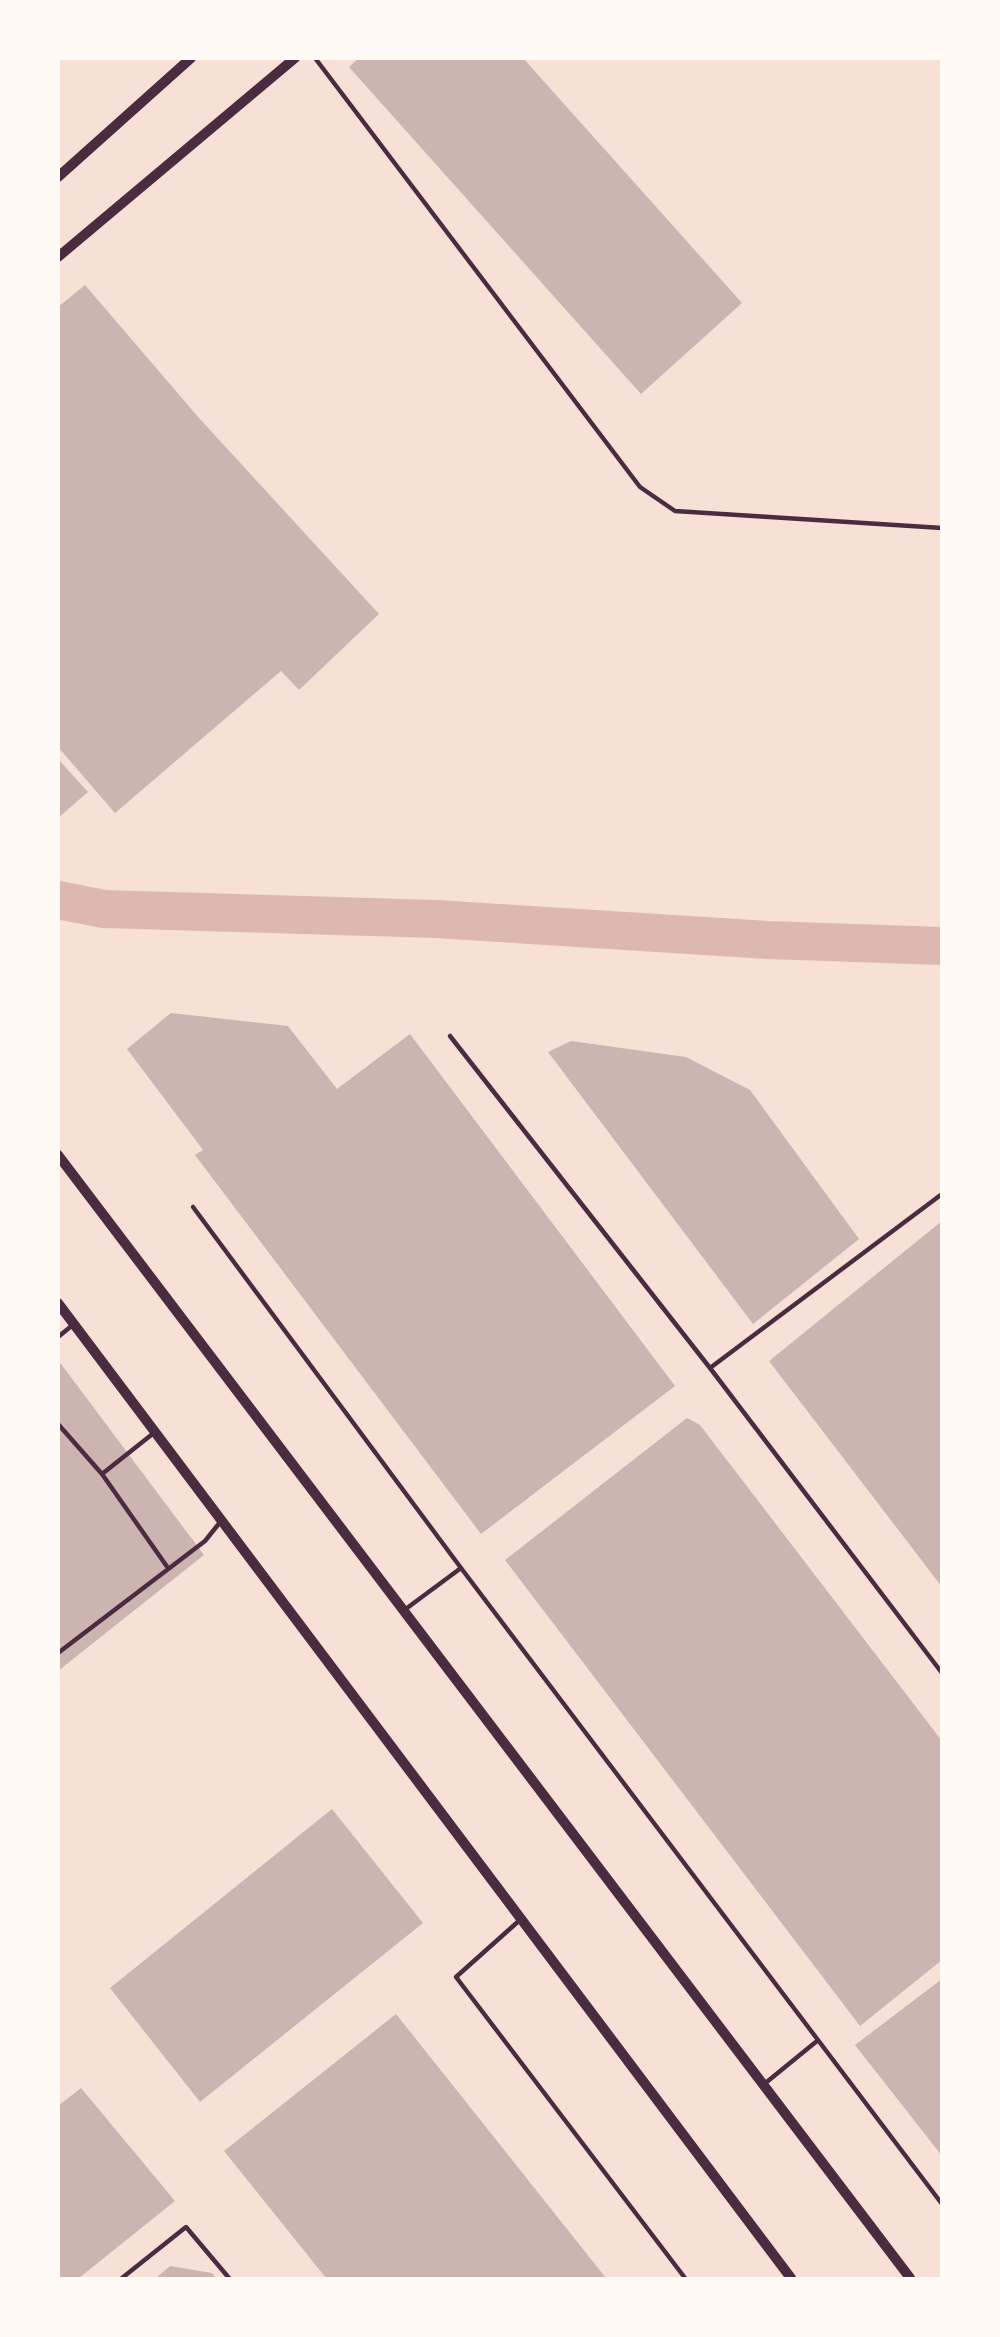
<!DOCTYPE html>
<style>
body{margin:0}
#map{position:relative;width:1000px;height:2337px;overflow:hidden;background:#f7e1d7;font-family:"IBM Plex Sans",sans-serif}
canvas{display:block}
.frame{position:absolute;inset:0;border:60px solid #fffaf5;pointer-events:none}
</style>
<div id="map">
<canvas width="1000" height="2337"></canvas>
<div class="frame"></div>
</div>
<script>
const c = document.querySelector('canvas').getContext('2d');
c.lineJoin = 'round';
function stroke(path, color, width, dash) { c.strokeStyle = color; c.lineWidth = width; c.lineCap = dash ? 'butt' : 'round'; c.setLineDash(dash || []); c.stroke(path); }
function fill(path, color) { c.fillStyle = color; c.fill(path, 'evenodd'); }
stroke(new Path2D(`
 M58 900 104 909 436 919 768 940 942 946`), '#dcb8b0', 38);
fill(new Path2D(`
 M359 58H523L742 303 641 394 349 67Z
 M85 285 199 418 379 614 299 690 281 671 115 813 58 747V307Z
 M58 759 88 792 58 818Z
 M171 1013 288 1026 337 1089 410 1034 675 1386 481 1534 195 1155 203 1150 127 1049Z
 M571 1041 686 1057 750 1090 859 1239 753 1324 548 1052Z
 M942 1221V1587L769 1361Z
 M58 1360 204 1555 58 1671Z
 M687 1418 700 1425 942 1741V1960L860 2026 505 1560Z
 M332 1809 423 1923 200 2102 110 1988Z
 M942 1979V2156L855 2045Z
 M396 2014 606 2278H326L224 2151Z
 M81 2088 175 2201 79 2278H58V2106Z
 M170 2266 212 2273 216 2278H156Z`), '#ccb4b1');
stroke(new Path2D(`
 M315 58 640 487 675 511 942 528
 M450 1036 710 1368 942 1673
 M193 1207 461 1568 942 2204
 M58 1337 74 1324
 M710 1368 942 1194
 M58 1424 102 1474 155 1432
 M102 1474 168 1568
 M403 1611 461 1568
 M58 1653 205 1541 221 1521
 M521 1919 456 1977 685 2278
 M763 2085 817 2041
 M122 2278 186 2227 229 2278`), '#4a2c40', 4.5);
stroke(new Path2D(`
 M58 177 191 58
 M58 257 295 58
 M58 1155 910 2278
 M58 1303 791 2278`), '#4a2c40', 10);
</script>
